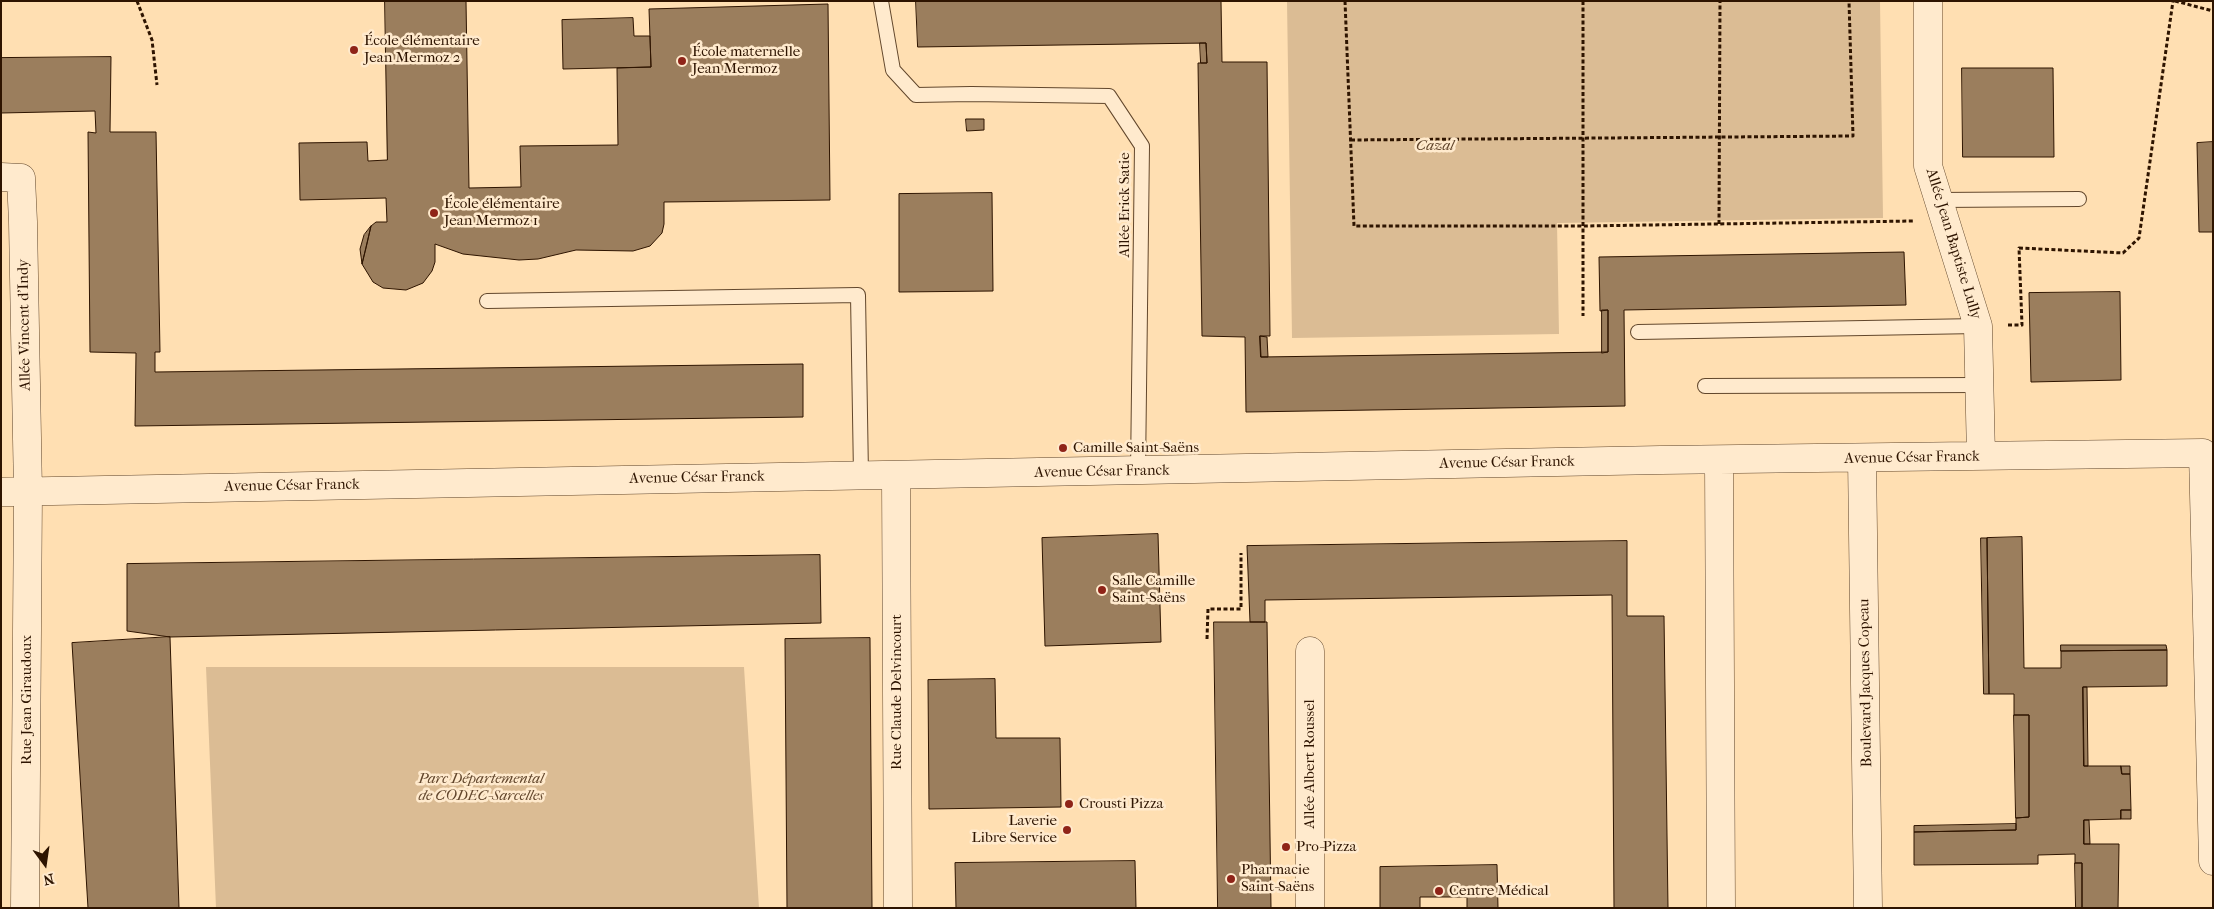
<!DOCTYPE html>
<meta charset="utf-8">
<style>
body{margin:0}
#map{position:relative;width:2214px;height:909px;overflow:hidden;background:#ffdfb2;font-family:"IM FELL French Canon",serif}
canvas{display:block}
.frame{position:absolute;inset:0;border:2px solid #2e1400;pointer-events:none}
.north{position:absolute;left:20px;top:839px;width:50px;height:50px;-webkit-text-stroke:4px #ffeacd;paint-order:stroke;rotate:166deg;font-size:14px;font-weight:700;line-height:20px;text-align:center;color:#2e1400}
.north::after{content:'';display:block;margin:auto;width:18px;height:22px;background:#2e1400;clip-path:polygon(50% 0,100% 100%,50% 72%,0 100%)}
</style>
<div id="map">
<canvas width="2214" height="909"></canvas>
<div class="frame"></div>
<div class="north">N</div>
</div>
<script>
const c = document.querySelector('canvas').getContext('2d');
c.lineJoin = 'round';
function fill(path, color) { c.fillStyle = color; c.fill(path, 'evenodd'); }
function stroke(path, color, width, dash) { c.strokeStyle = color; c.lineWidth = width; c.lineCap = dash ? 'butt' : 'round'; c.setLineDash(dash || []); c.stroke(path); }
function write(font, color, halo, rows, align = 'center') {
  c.font = font + ' "IM FELL French Canon",serif'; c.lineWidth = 5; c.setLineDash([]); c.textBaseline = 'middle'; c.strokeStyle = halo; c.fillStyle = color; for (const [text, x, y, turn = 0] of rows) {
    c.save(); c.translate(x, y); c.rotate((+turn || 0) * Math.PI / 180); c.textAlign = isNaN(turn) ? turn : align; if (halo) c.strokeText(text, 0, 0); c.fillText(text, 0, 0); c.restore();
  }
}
fill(new Path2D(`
 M1287 1H1880L1883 218 1557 223 1559 334 1292 338Z
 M206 667H744L759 908H216Z`), '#dbbc94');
const building = new Path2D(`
 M385 1H466L469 188 521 187 520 146 618 145 617 68 651 67 649 9 828 4 830 200 664 202V224L662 233 650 246 633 251 576 250 538 259 519 260 463 254 435 244V262L432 271 423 283 406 290 383 288 373 282 362 264 371 226 376 222H387L386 198 300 200 299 143 367 142 368 161 387 160Z
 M916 1H1221L1222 62H1267L1270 336H1260L1261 357 1608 352V310L1600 311 1599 257 1904 252 1906 305 1624 310 1625 406 1246 412 1245 337 1202 336 1198 63H1207L1206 43 918 47Z
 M633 18 634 36H650L651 67 563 69 562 20Z
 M1200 43H1206L1207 63H1201Z
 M111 57 110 132H156L160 352H155V372L803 364V417L135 426 136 353 90 352 88 132 96 133 95 111 1 113V58Z
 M1962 68H2053L2054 157H1963Z
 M966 119H984V130L967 131Z
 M2213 142V232H2199L2197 143Z
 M992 193 993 291 899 292V194Z
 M371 226 366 248 362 264 360 249 364 235Z
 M2120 292 2121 380 2031 382 2029 293Z
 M1602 310H1608V352L1602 353Z
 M1260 336 1267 337 1268 357H1261Z
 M1158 534 1161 642 1045 646 1042 538Z
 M2022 537 2024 668H2061V651L2167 650V686L2083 687 2084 766H2121L2122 774H2130L2131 810H2121V819L2084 820V844H2119L2118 908H2082V863H2075V854L2038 855V864L1914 865V832L2016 830V818L2029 817V715H2014V694H1989L1987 538Z
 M1981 538H1987L1989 694H1984Z
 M1627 541V616H1664L1668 908H1614L1612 595 1265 600V622H1250L1247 546Z
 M820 555 821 623 170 637 127 631V564Z
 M1214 622H1267L1271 908H1218Z
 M170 637 179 908H88L72 643Z
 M870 638 872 908H787L785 639Z
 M2061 645H2166L2167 650 2061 651Z
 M995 679 996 738H1060L1061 807 929 809 928 680Z
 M2083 687H2087L2088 766H2084Z
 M2014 715H2029V817L2016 818Z
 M2121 766H2130V774H2122Z
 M2121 810H2131V819H2121Z
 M2084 820H2089L2090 844H2084Z
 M2016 824V830L1914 832V826Z
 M1135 861 1136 908H956L955 863Z
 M2075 863H2082V908H2076Z
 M1497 865 1498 908H1467V897H1420V908H1380V867Z`);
fill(building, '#9b7e5d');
stroke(building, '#2e1400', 1);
const lane = new Path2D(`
 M881 1 893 70 916 95 971 94 1109 96 1142 146 1138 471
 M1939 200 2079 199
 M487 301 858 295 861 475
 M1638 332 1978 326
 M1705 386 1979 385`);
const street = new Path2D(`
 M1928 1V166L1978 326 1981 456
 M1 177 21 178 23 222 28 492 25 908
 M1862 458 1868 908
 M1719 460 1721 908
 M896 476 898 908
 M1 492 1661 460 2203 453 2213 861
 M1310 651V908`);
stroke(lane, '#62472c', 16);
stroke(street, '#62472c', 29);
stroke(new Path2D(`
 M137 1 152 40 157 85
 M1345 1 1354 226H1583L1914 221
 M1583 1V316
 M2175 1 2213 11
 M1351 140 1853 136 1849 1
 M1719 224 1720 1
 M2008 325H2022L2019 248 2123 253 2139 238 2173 1
 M1207 639 1208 609H1241V553`), '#2e1400', 3, [4, 2.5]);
stroke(lane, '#ffeacd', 14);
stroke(street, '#ffeacd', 28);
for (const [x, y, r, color] of [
 [354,50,5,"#8f2418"],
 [682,61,5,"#8f2418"],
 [434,213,5,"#8f2418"],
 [1063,448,5,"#8f2418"],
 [1102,590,5,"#8f2418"],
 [1069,804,5,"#8f2418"],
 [1067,830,5,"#8f2418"],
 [1286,847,5,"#8f2418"],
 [1231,879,5,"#8f2418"],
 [1439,891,5,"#8f2418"]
]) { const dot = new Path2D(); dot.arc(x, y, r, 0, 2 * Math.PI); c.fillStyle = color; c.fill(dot); stroke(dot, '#ffeacd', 2); }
write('15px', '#2e1400', '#ffeacd', [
 ["École élémentaire",364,41],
 ["Jean Mermoz 2",364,58],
 ["École maternelle",692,52],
 ["Jean Mermoz",692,69],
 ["École élémentaire",444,204],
 ["Jean Mermoz 1",444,221],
 ["Camille Saint-Saëns",1073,448],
 ["Salle Camille",1112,581],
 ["Saint-Saëns",1112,598],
 ["Crousti Pizza",1079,804],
 ["Laverie",1057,821,"right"],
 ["Libre Service",1057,838,"right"],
 ["Pro-Pizza",1296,847],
 ["Pharmacie",1241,870],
 ["Saint-Saëns",1241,887],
 ["Centre Médical",1449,891]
], 'left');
write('italic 15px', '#62462c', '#ffeacd', [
 ["Cazal",1435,146],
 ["Parc Départemental",481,779],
 ["de CODEC-Sarcelles",481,796]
]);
write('15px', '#2e1400', '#ffeacd', [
 ["Allée Erick Satie",1125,205,-90],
 ["Allée Jean Baptiste Lully",1953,244,73],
 ["Allée Vincent d'Indy",25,325,-91],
 ["Avenue César Franck",1912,458,-1],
 ["Avenue César Franck",1507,463,-1],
 ["Avenue César Franck",1102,472,-1],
 ["Avenue César Franck",697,478,-1],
 ["Avenue César Franck",292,486,-1],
 ["Boulevard Jacques Copeau",1866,683,-91],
 ["Rue Claude Delvincourt",897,692,-90],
 ["Rue Jean Giraudoux",27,700,-90],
 ["Allée Albert Roussel",1310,764,-90]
]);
</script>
